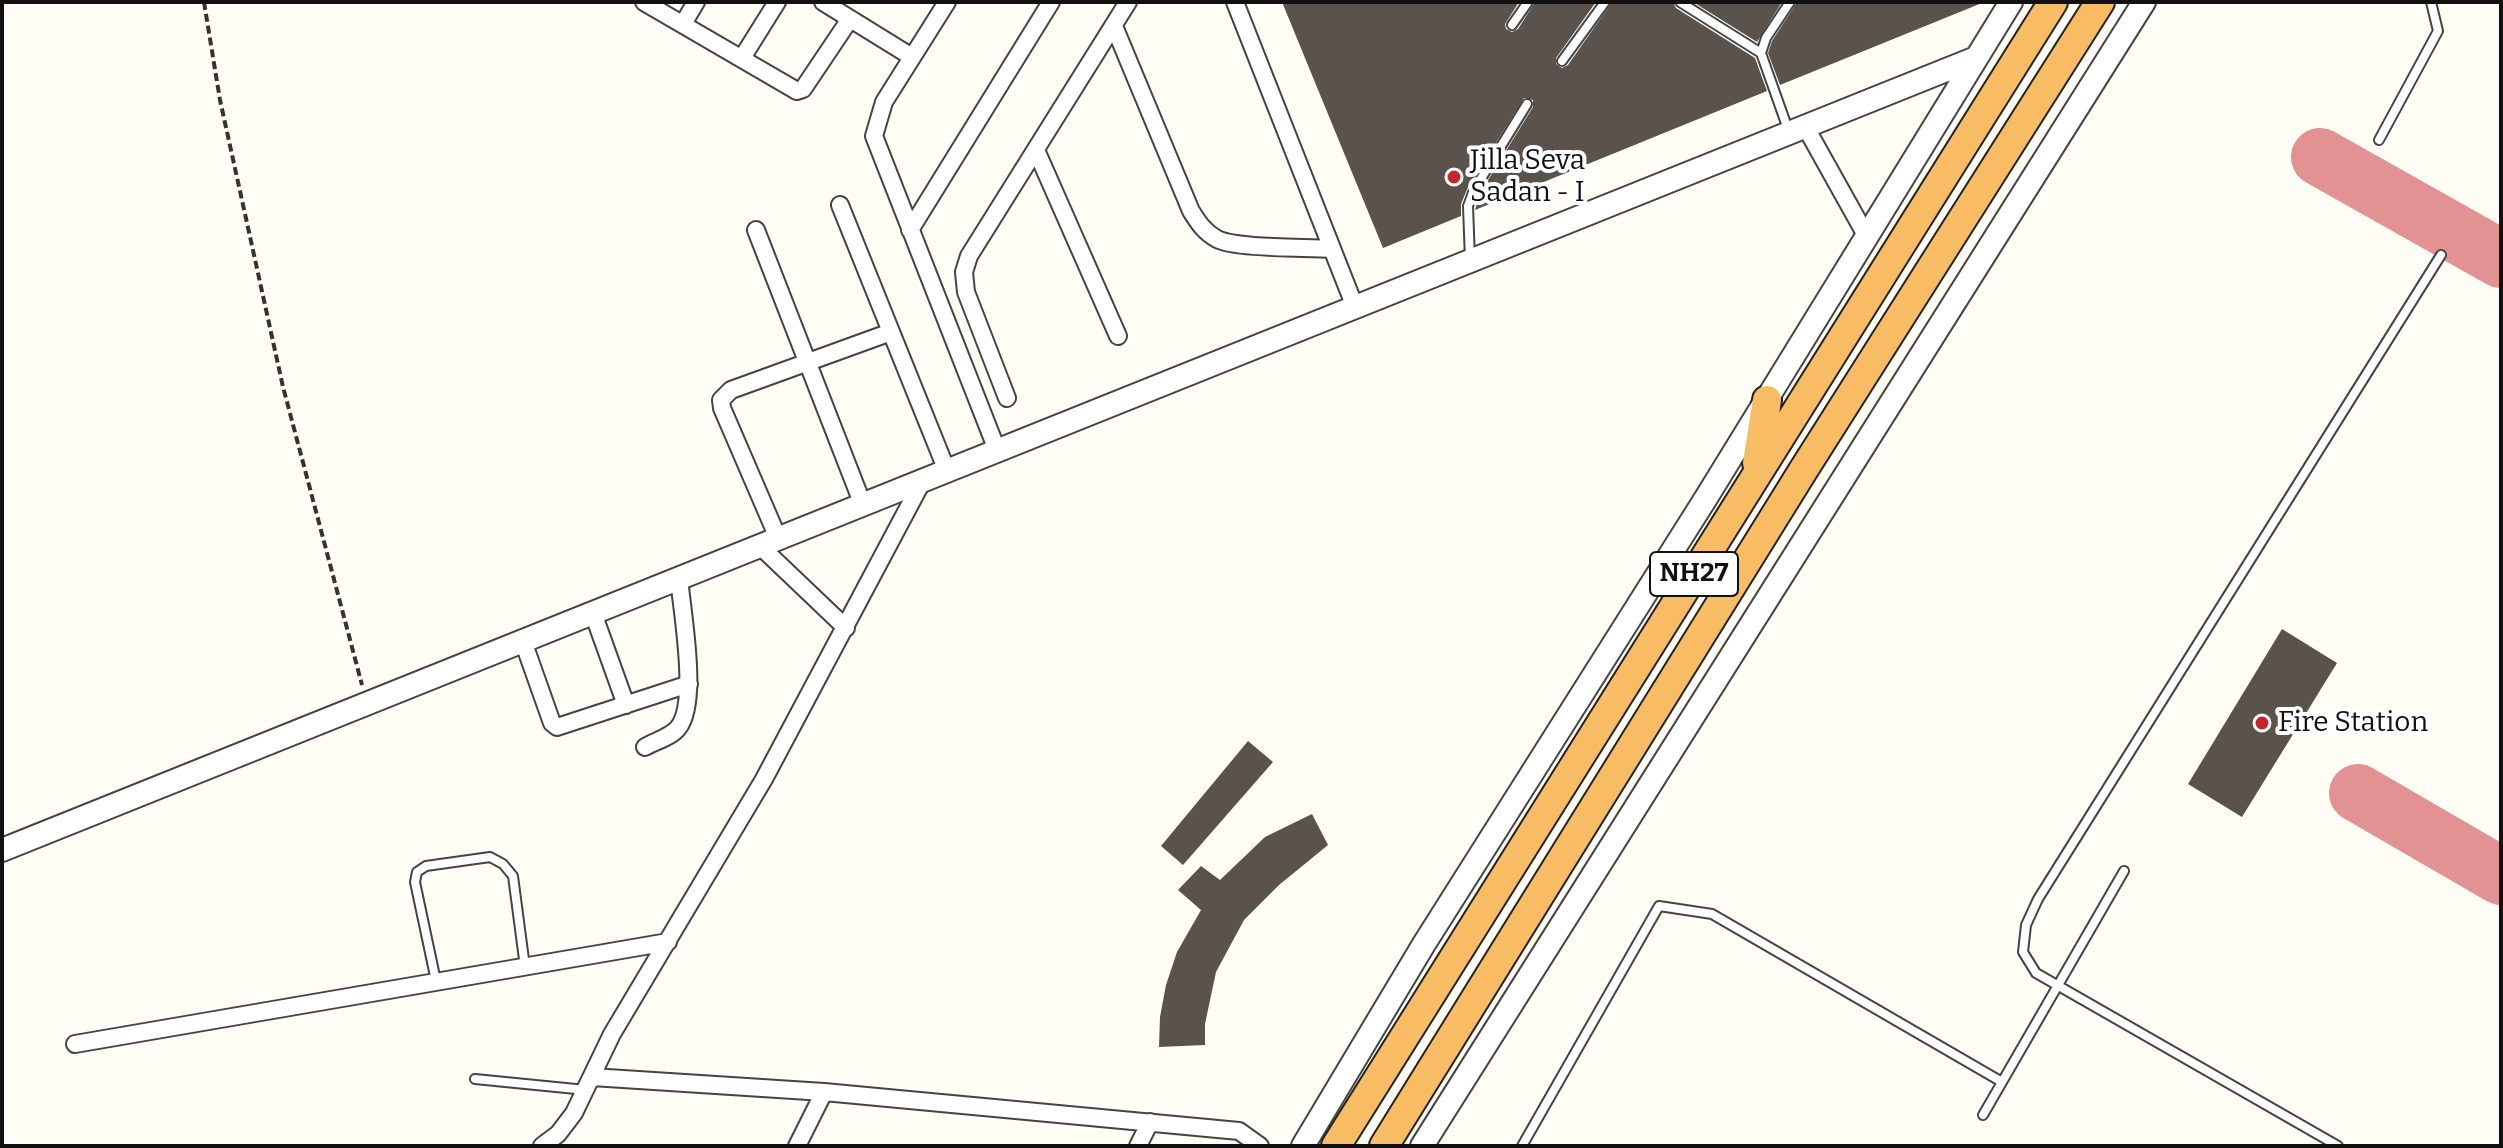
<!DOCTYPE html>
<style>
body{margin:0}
#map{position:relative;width:2503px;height:1148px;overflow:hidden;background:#fffdf5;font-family:Bitter,serif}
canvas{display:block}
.frame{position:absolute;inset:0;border:4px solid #111;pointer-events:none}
</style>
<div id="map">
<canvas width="2503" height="1148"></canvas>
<div class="frame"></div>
</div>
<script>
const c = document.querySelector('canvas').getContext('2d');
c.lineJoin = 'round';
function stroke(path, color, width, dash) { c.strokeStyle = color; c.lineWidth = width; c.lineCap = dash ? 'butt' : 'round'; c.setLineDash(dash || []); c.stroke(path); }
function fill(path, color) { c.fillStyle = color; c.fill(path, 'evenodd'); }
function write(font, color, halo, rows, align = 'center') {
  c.font = font + ' Bitter,serif'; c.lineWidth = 8; c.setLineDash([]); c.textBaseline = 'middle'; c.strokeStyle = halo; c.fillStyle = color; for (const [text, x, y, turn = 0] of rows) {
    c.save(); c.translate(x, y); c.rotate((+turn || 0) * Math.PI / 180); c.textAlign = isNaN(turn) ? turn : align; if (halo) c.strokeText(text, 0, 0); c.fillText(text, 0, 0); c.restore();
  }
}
stroke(new Path2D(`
 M2320 157 2501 259
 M2358 793 2501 876`), '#e29292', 58);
fill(new Path2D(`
 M1282 2H1519L1505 24 1506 29 1512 32 1518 29 1535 2H1596L1556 58V64L1562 68 1568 65 1612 2H1673L1676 8 1755 58 1767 91 1475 210 1480 193 1533 107V100L1524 98 1468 187 1461 204V216L1383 248Z
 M1693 2H1782L1757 42Z
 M1797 2H1982V3L1780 85 1768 53 1772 41Z
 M2282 629 2337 663 2242 817 2188 784Z
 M1248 741 1273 762 1183 865 1161 846Z
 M1312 814 1328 845 1279 885 1244 920 1216 972 1205 1024V1045L1159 1047 1160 1017 1166 985 1177 952 1201 910 1178 890 1201 866 1220 880 1265 837Z`), '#5a524d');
const service = new Path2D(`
 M1680 2 1761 53
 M1512 25 1528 2
 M1562 61 1605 2
 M1789 132 1761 53 1766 38 1790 2
 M2379 140 2438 31 2431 2
 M1470 260 1468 206 1474 190 1527 104
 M436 981 415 882 417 872 426 866 490 857 503 864 513 876 525 967
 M475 1079 586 1090
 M1983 1115 2124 871
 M1522 1146 1659 906 1712 914 2002 1082
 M2338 1146 2036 973 2023 952 2026 925 2038 899 2441 255`);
const minor = new Path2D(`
 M644 2 797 91 803 89 850 19
 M823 2 912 57
 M947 2 884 102 874 136 997 450
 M1235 2 1355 307
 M683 24 696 2
 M1114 26 1191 211C1198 222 1204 232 1217 239 1237 249 1306 247 1332 249
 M742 58 777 2
 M1805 126 1867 237
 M1036 150 1118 336
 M840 205 947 471
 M756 230 863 505
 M910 230 1051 2
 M1007 398 966 292 964 272 969 256 1128 2
 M778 538 722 408 721 400 731 390 891 332
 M760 546 846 628
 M593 613 626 705
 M523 641 552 723 557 727 689 684
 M645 747C655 741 671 737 678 728 699 703 682 612 679 578
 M75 1044 668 942
 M592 1077 824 1092 1239 1131 1260 1146
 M542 1146 558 1134 574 1113 612 1034 764 779 923 480
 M797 1146 824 1092
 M1138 1146 1150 1122`);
const tertiary = new Path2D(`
 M2 850 1976 58
 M1303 1146 1424 944 1706 498 2011 2
 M1422 1146 2144 2`);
const trunk = new Path2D(`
 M1757 463 1767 400
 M1336 1146 2053 2
 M1384 1146 1804 469 2100 2`);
stroke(service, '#444', 12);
stroke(minor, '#444', 20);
stroke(tertiary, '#444', 26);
stroke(trunk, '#222', 32);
stroke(new Path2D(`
 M204 2 220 100 283 387 362 685`), '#333', 4, [8, 4]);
stroke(service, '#fff', 8);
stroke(minor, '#fff', 16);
stroke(tertiary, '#fff', 22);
stroke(trunk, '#f7bc64', 28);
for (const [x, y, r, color] of [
 [1454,177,8,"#c4262e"],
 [2262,723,8,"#c4262e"]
]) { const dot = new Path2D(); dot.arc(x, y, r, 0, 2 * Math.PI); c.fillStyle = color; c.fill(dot); stroke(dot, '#fff', 3); }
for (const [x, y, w] of [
 [1694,574,88]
]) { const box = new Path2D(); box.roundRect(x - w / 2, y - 22, w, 44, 6); c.fillStyle = '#fff'; c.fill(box); stroke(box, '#111', 2); }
write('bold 26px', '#111', null, [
 ["NH27",1694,574]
]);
write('28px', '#111', '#fff', [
 ["Jilla Seva",1470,161],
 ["Sadan - I",1470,193],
 ["Fire Station",2278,723]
], 'left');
</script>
